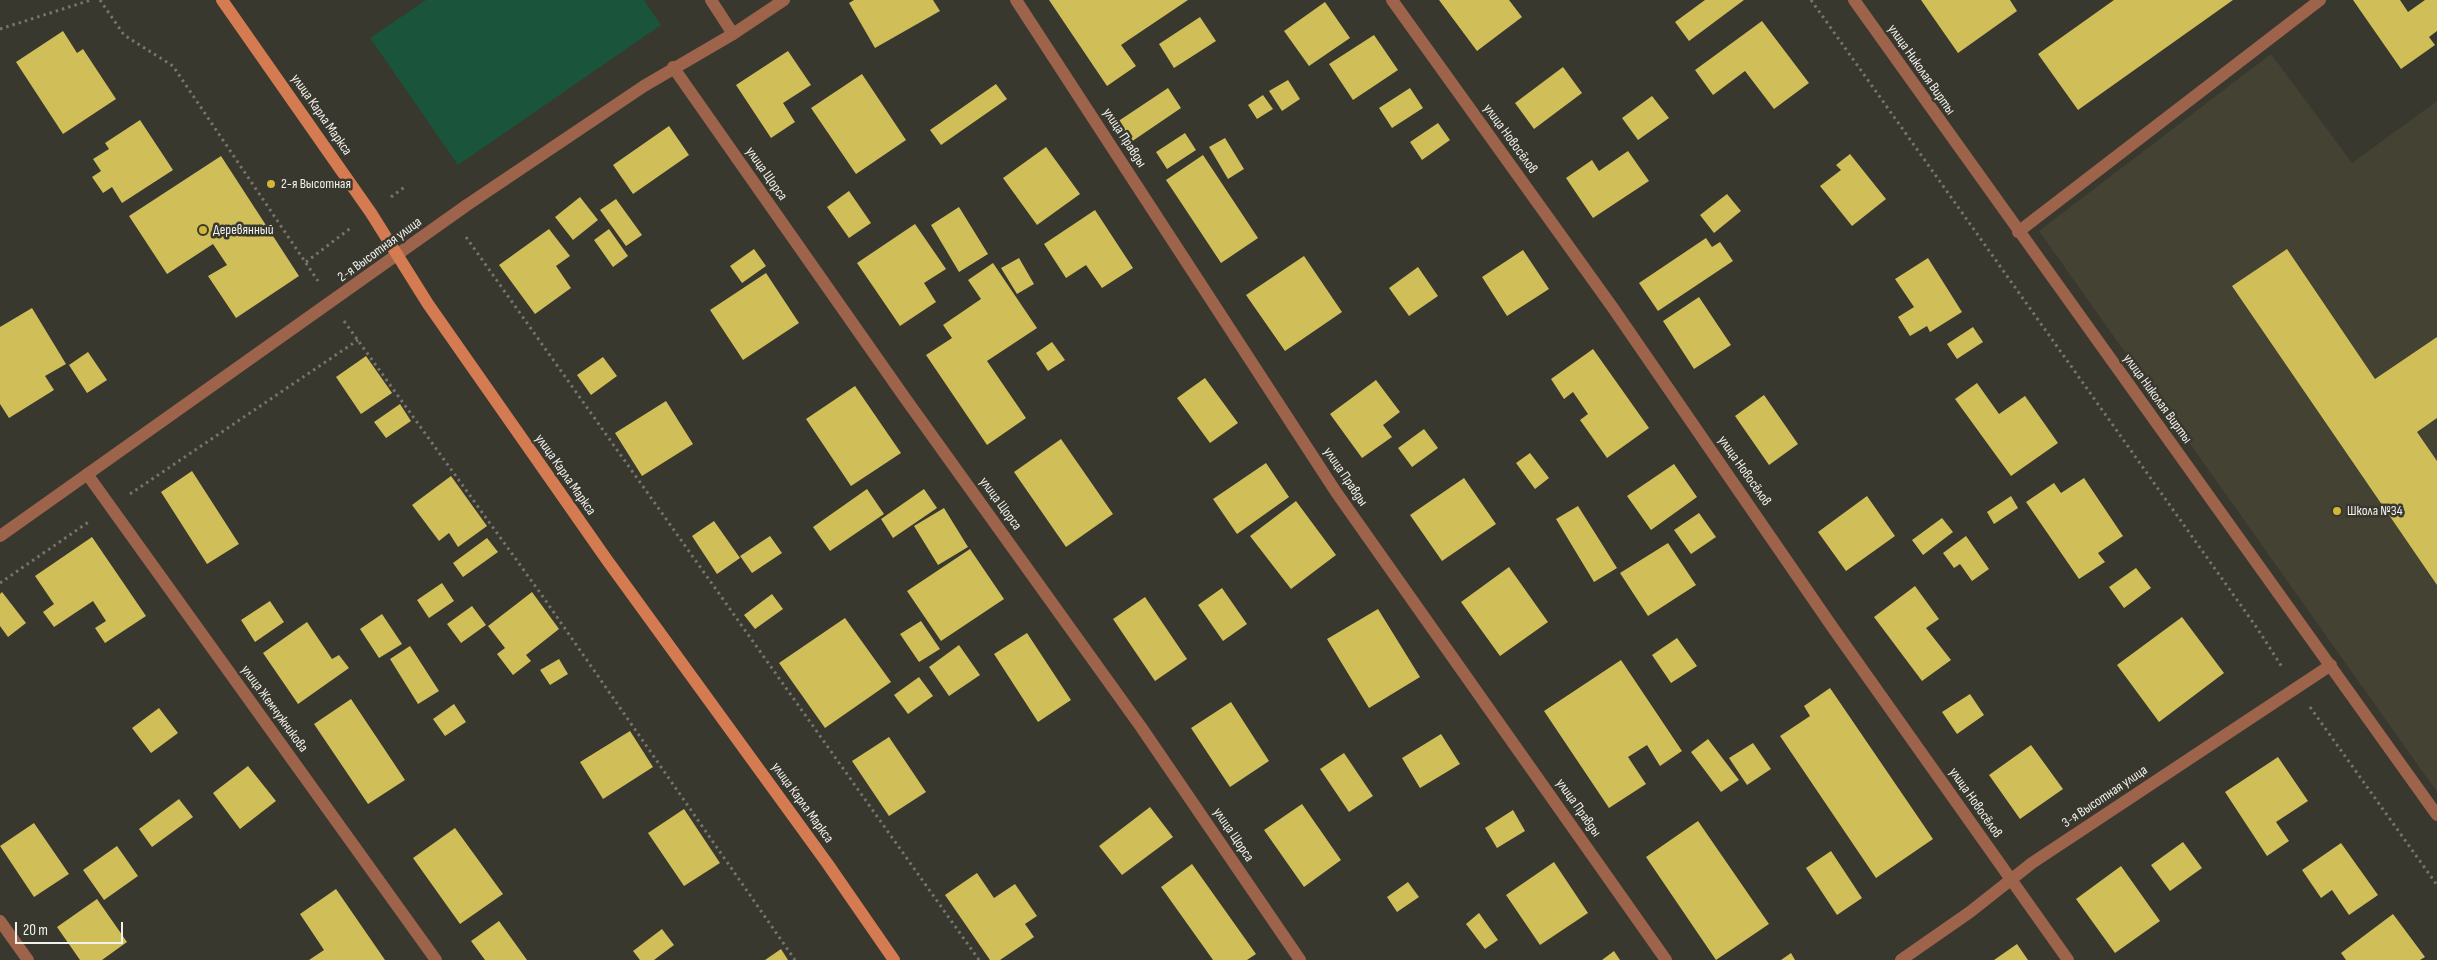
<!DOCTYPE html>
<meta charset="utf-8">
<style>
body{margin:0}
#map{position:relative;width:2437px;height:960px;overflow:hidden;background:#39382f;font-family:"Sofia Sans Condensed",sans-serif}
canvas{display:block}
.scale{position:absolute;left:15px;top:922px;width:108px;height:22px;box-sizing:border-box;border:2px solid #f1f0eb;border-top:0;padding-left:6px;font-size:15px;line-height:18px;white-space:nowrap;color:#f1f0eb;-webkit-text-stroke:4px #39382f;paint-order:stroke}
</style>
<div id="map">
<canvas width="2437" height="960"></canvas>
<div class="scale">20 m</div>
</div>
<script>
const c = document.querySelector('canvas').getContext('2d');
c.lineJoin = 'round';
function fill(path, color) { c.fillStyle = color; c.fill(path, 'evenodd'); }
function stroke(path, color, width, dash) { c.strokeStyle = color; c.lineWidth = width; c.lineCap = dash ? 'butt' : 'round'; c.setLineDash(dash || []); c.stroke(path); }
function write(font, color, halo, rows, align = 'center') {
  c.font = font + ' "Sofia Sans Condensed",sans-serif'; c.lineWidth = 5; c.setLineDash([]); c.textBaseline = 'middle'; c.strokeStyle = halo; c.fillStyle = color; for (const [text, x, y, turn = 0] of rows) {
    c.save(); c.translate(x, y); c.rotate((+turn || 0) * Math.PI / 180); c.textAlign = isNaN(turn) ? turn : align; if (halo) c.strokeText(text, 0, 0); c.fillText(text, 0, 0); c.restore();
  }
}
fill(new Path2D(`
 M2271 54 2352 163 2437 101V792L2039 231Z`), '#444233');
fill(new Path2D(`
 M426 0H644L661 25 458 165 370 38Z`), '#19543b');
fill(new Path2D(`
 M854 0H933L940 11 875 48 849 3Z
 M1049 0H1188L1121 45 1136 66 1107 86Z
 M1439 0H1509L1522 17 1477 51Z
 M1705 0H1744L1689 41 1675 22Z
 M1921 0H2010L2017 11 1958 53Z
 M2114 0H2233L2078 110 2038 54Z
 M2353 0H2400L2408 12 2425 0H2437V31L2429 37 2435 45 2401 69Z
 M1325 2 1350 38 1309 66 1284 31Z
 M1200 17 1216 41 1174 68 1159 44Z
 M1762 21 1809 83 1774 109 1745 71 1713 95 1695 70Z
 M63 31 77 53 83 49 116 99 63 134 16 62Z
 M1374 35 1398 70 1353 100 1329 64Z
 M788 51 811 85 783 103 795 122 771 138 736 85Z
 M1563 67 1582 93 1534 129 1515 103Z
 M862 74 906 140 856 174 811 108Z
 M1288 80 1300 99 1282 111 1269 91Z
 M996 84 1007 99 941 145 930 130Z
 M1168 88 1181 108 1131 142 1117 122Z
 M1410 88 1423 108 1392 128 1379 108Z
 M1263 95 1273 109 1257 119 1248 105Z
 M1652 96 1669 118 1638 140 1622 118Z
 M140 120 173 170 122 203 112 187 103 193 92 177 101 171 93 159 109 149 105 143Z
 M1438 123 1450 140 1422 160 1410 142Z
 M669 126 689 155 633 194 613 165Z
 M1185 133 1196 150 1167 169 1156 152Z
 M1225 138 1244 169 1228 179 1209 147Z
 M1046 147 1080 194 1037 225 1003 178Z
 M1628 151 1649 181 1593 218 1566 178 1592 160 1599 171Z
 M1850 154 1886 199 1852 226 1820 186 1841 170 1836 165Z
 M1203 155 1258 238 1221 263 1166 180Z
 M221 156 299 276 236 318 208 276 227 265 213 244 167 274 129 216Z
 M849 191 871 223 849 238 827 207Z
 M1727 194 1741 211 1714 233 1700 215Z
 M580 197 598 220 573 240 555 217Z
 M616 199 642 235 626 246 600 210Z
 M959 207 988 254 959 272 931 225Z
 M1095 210 1133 268 1102 288 1086 265 1066 278 1044 244Z
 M915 224 946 269 924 283 936 302 900 326 857 263Z
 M549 229 570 256 556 266 571 288 535 314 499 265Z
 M609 229 628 256 613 267 594 240Z
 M1706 238 1712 247 1720 242 1733 261 1658 311 1639 283Z
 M754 249 766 266 742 283 730 266Z
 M2287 249 2375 379 2437 337V418L2417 432 2437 461V585L2232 286Z
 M1523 250 1549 289 1507 316 1482 277Z
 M1304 256 1342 312 1285 351 1246 295Z
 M1019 258 1034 284 1017 294 1001 268Z
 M1928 258 1962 312 1930 332 1927 326 1910 336 1898 317 1914 307 1895 279Z
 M993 263 1037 328 987 361 1026 418 987 445 926 355 952 338 943 325 981 299 968 280Z
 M1418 267 1438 296 1409 316 1389 288Z
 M766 273 799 323 743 360 710 310Z
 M1699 297 1731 345 1694 369 1663 321Z
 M32 308 66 364 45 376 54 390 9 418 0 404V327Z
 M1973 327 1983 342 1957 359 1947 344Z
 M1052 342 1065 360 1048 371 1036 353Z
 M1593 349 1649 428 1607 458 1580 420 1588 414 1573 392 1564 399 1551 379Z
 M88 352 107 380 87 393 69 365Z
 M366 356 392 393 361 414 336 377Z
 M603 357 617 376 591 395 577 375Z
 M1205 378 1238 423 1210 443 1177 398Z
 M1376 380 1400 412 1383 425 1392 437 1362 458 1330 414Z
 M1977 383 1999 414 2025 396 2058 443 2011 476 1955 399Z
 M855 386 901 453 851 486 806 419Z
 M1764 395 1798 444 1769 465 1735 416Z
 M666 401 693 444 642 476 615 433Z
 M400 404 411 421 386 438 374 422Z
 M1424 429 1438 448 1412 467 1398 448Z
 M1061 439 1113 514 1066 547 1014 472Z
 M1530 453 1549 478 1535 489 1516 463Z
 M1266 463 1289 497 1237 534 1213 499Z
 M1674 464 1697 497 1651 530 1627 496Z
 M192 471 239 544 207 564 161 492Z
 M451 476 487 526 458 547 449 533 439 541 412 505Z
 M1464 478 1496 524 1442 561 1410 515Z
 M2084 478 2123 536 2098 553 2105 562 2079 579 2026 502 2054 483 2061 493Z
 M867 489 884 514 830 551 813 527Z
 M924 489 937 508 893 538 881 519Z
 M1867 496 1895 536 1846 571 1818 532Z
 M2011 496 2018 508 1994 524 1987 512Z
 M1296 501 1336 555 1291 589 1250 536Z
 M1578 506 1617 568 1594 582 1556 519Z
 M944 508 968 547 938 565 914 526Z
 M1699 513 1716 537 1691 554 1674 530Z
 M1942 518 1953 532 1923 555 1912 540Z
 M714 521 740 558 717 574 692 536Z
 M770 536 782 553 752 573 740 556Z
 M1966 536 1989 569 1972 581 1960 564 1954 568 1943 553Z
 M92 537 146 616 105 643 95 628 106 621 93 601 54 627 43 612 54 604 35 576Z
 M487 538 498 552 463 577 453 563Z
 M1668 543 1696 585 1648 616 1620 573Z
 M970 549 1004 599 941 641 907 591Z
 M1509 567 1548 622 1500 656 1461 602Z
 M2136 568 2151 588 2124 608 2109 587Z
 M442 583 454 601 429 618 417 600Z
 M1915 586 1939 619 1926 628 1951 660 1922 681 1874 617Z
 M1222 588 1247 624 1223 641 1198 605Z
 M2 592 26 623 8 637 0 626V594Z
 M532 592 559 629 526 655 531 661 513 675 497 654 505 648 488 626Z
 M772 594 783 609 755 629 744 615Z
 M1145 597 1187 659 1155 681 1113 619Z
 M270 601 284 622 255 642 241 620Z
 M472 606 486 625 461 643 447 624Z
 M1378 609 1420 677 1369 708 1327 639Z
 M382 614 402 644 379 658 360 629Z
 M2182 617 2224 673 2159 722 2117 665Z
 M845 618 891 682 825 728 779 663Z
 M921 621 940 649 919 662 900 634Z
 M307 622 332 659 339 655 349 668 298 704 263 653Z
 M1027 633 1071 700 1038 722 994 654Z
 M1677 638 1697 666 1671 683 1652 655Z
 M959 645 980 675 949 696 929 667Z
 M410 646 439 691 418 704 390 659Z
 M559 659 568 674 550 685 540 670Z
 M1621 660 1682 751 1660 766 1647 745 1628 757 1646 784 1609 808 1544 711Z
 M919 677 933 696 908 714 894 695Z
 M1830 688 1933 839 1876 878 1780 736 1810 716 1804 706Z
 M1970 694 1984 715 1957 734 1942 712Z
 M351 699 405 780 368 804 314 724Z
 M1231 702 1269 761 1230 787 1191 728Z
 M454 704 466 722 445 736 433 719Z
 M159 708 178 733 151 753 132 728Z
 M630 731 653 767 603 799 580 762Z
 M1441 734 1460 764 1420 788 1402 758Z
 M889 737 926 792 889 816 852 761Z
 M1708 739 1739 780 1721 792 1691 752Z
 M1753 743 1771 769 1747 785 1729 758Z
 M2031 745 2063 789 2020 819 1989 775Z
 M1344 753 1373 796 1349 812 1320 769Z
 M2278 757 2308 801 2276 822 2289 841 2267 856 2225 792Z
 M248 766 276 801 240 829 213 793Z
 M179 799 193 817 152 847 139 829Z
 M1302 804 1341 860 1304 887 1264 830Z
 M1150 807 1173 837 1122 875 1099 846Z
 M684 809 720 863 684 886 648 833Z
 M1513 810 1525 831 1497 848 1485 828Z
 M1698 821 1769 924 1716 960 1646 857Z
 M34 823 69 874 34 897 0 846Z
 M455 828 503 894 460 924 413 858Z
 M2183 842 2202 868 2170 891 2151 865Z
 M2341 843 2378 895 2349 915 2332 890 2321 898 2302 870Z
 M117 846 138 876 104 900 83 870Z
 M1831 851 1862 898 1837 915 1806 868Z
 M1554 862 1588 913 1540 945 1506 895Z
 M1192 864 1256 954 1247 960H1213L1161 887Z
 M2121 866 2160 921 2115 953 2076 899Z
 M977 873 994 898 1015 884 1037 916 1025 924 1034 937 1000 960H990L945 895Z
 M1408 882 1419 897 1397 912 1387 897Z
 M336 889 385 960H309L324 950 300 914Z
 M97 899 127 942 102 960H80L57 927Z
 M1479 913 1498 940 1485 949 1466 924Z
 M2393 914 2425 957 2420 960H2346L2341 953Z
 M499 921 527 960H485L471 941Z
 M662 929 674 945 654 960H640L633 951Z
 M2017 944 2028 960H1994Z
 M781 949 788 960H765Z
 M1614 951 1620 960H1602Z
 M1791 953 1795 960H1781Z`), '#d0be59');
stroke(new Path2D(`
 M100 0 124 35 173 66 318 281
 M1811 0 2257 628 2282 667
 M0 29 91 0
 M391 197 406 186
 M466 237 979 960
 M306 262 352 227
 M344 321 541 594 795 960
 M130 494 358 340
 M0 583 90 521
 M2310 707 2437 885`), '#76756d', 3, [2.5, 4]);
stroke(new Path2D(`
 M711 0 733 34
 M2018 232 2320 0`), '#9d644b', 12);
stroke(new Path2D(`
 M1016 0 1336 492 1666 960
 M1392 0 1613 308 1833 628 2068 960
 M1854 0 2437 815
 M673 67 905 398 1141 727 1300 960
 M87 474 436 960
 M0 536 467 205 644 86 733 34 784 0
 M0 921 28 960
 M1901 960 1970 912 2032 863 2331 665`), '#9d644b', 12);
stroke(new Path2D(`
 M222 0 371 213 428 304 607 560 827 863 894 960`), '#d47b52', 12);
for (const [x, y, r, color] of [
 [271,184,5,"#d3b635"],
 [203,230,5,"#d3b635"],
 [2337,511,5,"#d3b635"]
]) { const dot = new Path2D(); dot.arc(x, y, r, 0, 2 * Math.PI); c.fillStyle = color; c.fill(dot); stroke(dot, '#39382f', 2); }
write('14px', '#f1f0eb', '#39382f', [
 ["улица Николая Вирты",1921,70,55],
 ["улица Карла Маркса",321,115,55],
 ["улица Правды",1124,138,57],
 ["улица Новосёлов",1510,139,54],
 ["улица Щорса",766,174,55],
 ["2-я Высотная улица",380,250,-36],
 ["улица Николая Вирты",2157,399,54],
 ["улица Новосёлов",1744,471,55],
 ["улица Карла Маркса",565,475,55],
 ["улица Правды",1345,477,56],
 ["улица Щорса",1000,504,54],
 ["улица Жемчужникова",274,709,54],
 ["3-я Высотная улица",2105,797,-34],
 ["улица Карла Маркса",802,803,54],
 ["улица Новосёлов",1975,803,55],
 ["улица Правды",1578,808,55],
 ["улица Щорса",1233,835,56]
]);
write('14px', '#f1f0eb', '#39382f', [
 ["2-я Высотная",281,184],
 ["Деревянный",213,230],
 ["Школа №34",2347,511]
], 'left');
</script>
